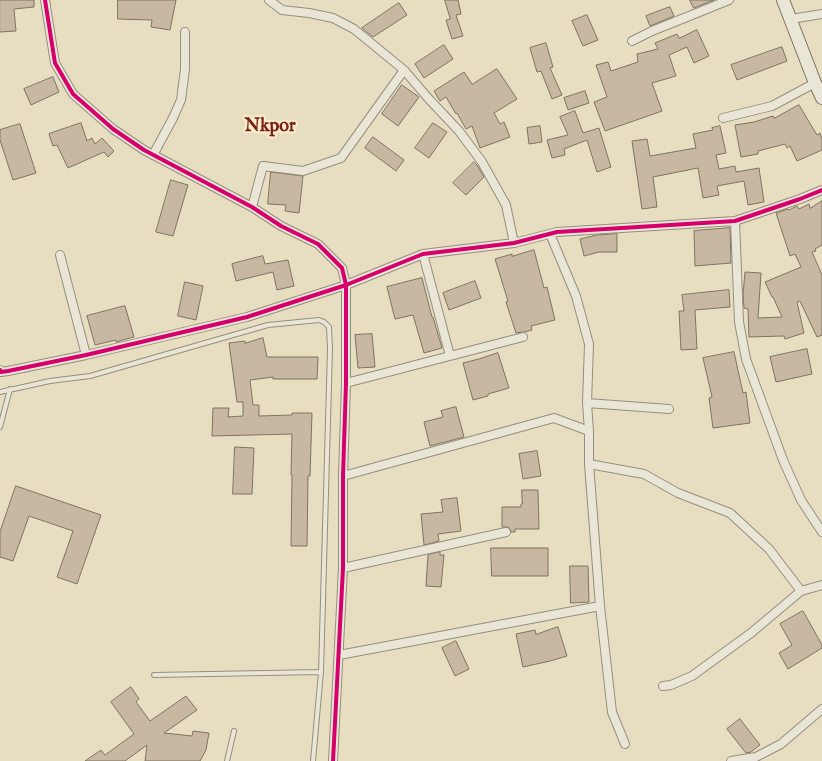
<!DOCTYPE html>
<style>
body{margin:0}
canvas{display:block;background:#e7ddc0}
</style>
<canvas width="822" height="761"></canvas>
<script>
const c = document.querySelector('canvas').getContext('2d');
c.lineJoin = 'round';
function fill(path, color) { c.fillStyle = color; c.fill(path, 'evenodd'); }
function stroke(path, color, width, dash) { c.strokeStyle = color; c.lineWidth = width; c.lineCap = dash ? 'butt' : 'round'; c.setLineDash(dash || []); c.stroke(path); }
function write(font, color, halo, rows, align = 'center') {
  c.font = font + ' "IM FELL English",serif'; c.lineWidth = 4; c.setLineDash([]); c.textBaseline = 'middle'; c.strokeStyle = halo; c.fillStyle = color; for (const [text, x, y, turn = 0] of rows) {
    c.save(); c.translate(x, y); c.rotate((+turn || 0) * Math.PI / 180); c.textAlign = isNaN(turn) ? turn : align; if (halo) c.strokeText(text, 0, 0); c.fillText(text, 0, 0); c.restore();
  }
}
const building = new Path2D(`
 M0 0H34V7L14 9 16 31 0 32Z
 M118 0H176L170 30 151 27 152 20 118 19Z
 M445 0H458L461 14 456 15 463 36 452 39 446 20 450 19Z
 M690 0H714L694 8Z
 M399 3 407 15 373 37 362 28Z
 M670 7 674 16 650 26 646 16Z
 M587 15 598 40 583 46 572 21Z
 M697 30 709 56 694 63 687 47 669 55 676 76 652 83 662 111 605 131 594 102 607 97 596 65 608 62 611 71 638 62 637 54 658 49 655 43 677 34 679 38Z
 M546 43 553 67 550 68 562 95 552 99 541 71 537 72 530 48Z
 M444 45 453 59 424 78 415 64Z
 M782 47 787 61 737 80 731 65Z
 M497 69 517 99 494 113 500 124 504 122 510 137 480 148 472 126 466 129 457 113 456 114 446 97 440 101 434 91 464 72 472 84Z
 M53 77 59 92 31 105 24 89Z
 M402 85 419 97 398 126 382 114Z
 M585 91 589 103 568 110 564 98Z
 M799 105 817 135 820 133 822 139V150L797 161 790 146 787 148 785 144 758 151V154L741 157 735 125 754 122 773 116 774 118Z
 M575 111 583 133 599 128 611 167 597 172 587 140 564 149 565 155 552 158 547 140 568 135 560 117Z
 M81 123 87 141 92 138 95 144 102 138 114 151 108 157 104 152 68 168 57 145 53 146 49 134Z
 M433 123 447 132 429 158 415 148Z
 M20 124 36 173 13 180 0 140V130Z
 M540 126 542 142 529 144 527 128Z
 M720 126 726 153 716 155 719 169 735 166 736 172 759 168 764 202 748 205 744 181 717 186 719 195 703 198 698 168 653 177 657 207 642 209 632 141 647 139 650 156 696 148 693 134 713 130 712 128Z
 M373 137 404 160 396 171 365 148Z
 M474 162 477 165 484 177 466 195 453 183Z
 M271 172 303 176 299 213 285 211 286 205 268 204Z
 M171 180 188 185 173 236 156 232Z
 M822 201V245L815 249 816 251 812 252 822 275V335L817 337 800 301 797 302 804 333 785 339 784 336 749 337 748 309 744 308 743 295 745 272 761 273 758 318 782 317 773 297H772L765 282 801 267 795 254 790 256 776 213 788 209 789 210 797 206 799 209 809 204 810 208Z
 M730 228 731 263 695 266 694 231Z
 M617 234V252H599L584 256 580 239 597 235Z
 M534 250 544 288 547 287 555 320 531 326 532 330 525 332H522L516 333 506 302 508 301 495 259 512 254V256Z
 M263 256 265 264 288 260 294 286 277 290 273 272 236 281 232 264Z
 M422 278 432 317H433L442 348 424 353 413 315 395 319 387 287Z
 M475 281 481 298 449 310 443 293Z
 M185 282 203 286 196 320 178 316Z
 M729 290 730 307 695 310 697 349 681 350 679 311H684L682 295Z
 M125 306 134 337 116 342V340L95 345 87 316Z
 M372 334 375 367 358 368 355 335Z
 M263 338 267 357H318L317 379H273V377L250 380 253 405H259V416L292 415V413H312L310 476H308L307 546H291L292 475H291L292 434 212 436 213 408H229L228 417 243 416V402H237L229 343 245 341V343Z
 M807 349 812 374 776 382 770 357Z
 M734 352 743 393 746 392 750 423 713 428 709 398 712 397 703 358Z
 M498 353 509 388 488 394V396L473 400 463 363 479 359Z
 M456 407 464 437 430 446 424 422 443 417 441 411Z
 M235 447 254 448 252 494H233Z
 M537 451 541 476 523 479 519 454Z
 M16 486 101 515 77 584 57 577 73 531 29 516 13 561 0 557V532Z
 M522 490H538L539 529H515V532H511L510 529 508 527H502V507H521V504H522Z
 M457 498 461 531 438 534 439 541 424 545 421 514 443 512 441 500Z
 M491 548H548V576H492Z
 M440 552V555H444L441 587 426 586 428 555Z
 M570 566H588L589 602 571 603Z
 M803 611 822 645V648L788 669 779 653 792 645 780 624Z
 M558 627 567 656 550 661 523 667 516 634 535 630 536 634Z
 M456 641 469 669 455 676 442 648Z
 M131 687 139 699 136 702 150 721 186 696 197 710 164 733 192 736 193 731 209 733 206 750 200 761H145L147 745 125 761H85L101 750 105 755 134 734 111 702Z
 M740 719 760 745 751 752 746 753 727 729Z`);
fill(building, '#c8b7a1');
stroke(building, '#7d7463', 1);
const lane = new Path2D(`
 M0 392 50 381 90 376 268 325 319 320 324 322 329 327 330 349 321 672 313 761
 M0 427 10 389
 M154 675 321 672
 M227 761 234 731`);
const street = new Path2D(`
 M45 0 55 63 73 94 113 129 144 150 252 207 281 226 318 244 342 268 346 285V383L343 476V568L333 761
 M269 0 282 10 309 13 333 18 354 29 404 70 428 98 459 131 482 162 506 205 514 243
 M791 19 822 14
 M632 41 652 31 729 0
 M723 118 772 106 815 83
 M153 155 173 118 181 100 185 69V32
 M252 207 263 166 303 171 341 158 404 70
 M735 221 739 322 746 359 783 460 801 500 822 532
 M550 234 576 296 589 344 587 403 589 431V464L600 606 612 712 625 744
 M423 254 450 356
 M60 255 86 355
 M0 370 1 372 8 371 86 355 247 317 346 285 423 254 514 243 557 232 735 221 800 199 822 190
 M346 383 523 337
 M587 403 669 409
 M589 464 644 474 678 493 730 513 769 549 801 591
 M343 476 554 418 589 431
 M343 568 506 532
 M339 655 600 606
 M663 686 671 685 692 676 751 633 801 591 822 585
 M731 761 756 757 781 744 822 709`);
const secondary = new Path2D(`
 M783 0 815 83 822 98`);
stroke(lane, '#968e7c', 6);
stroke(street, '#968e7c', 10);
stroke(secondary, '#7d7463', 14);
stroke(lane, '#eae6d7', 4);
stroke(street, '#eae6d7', 8);
stroke(secondary, '#eae6d7', 12);
stroke(new Path2D(`
 M45 0 55 63 73 94 113 129 144 150 252 207 281 226 318 244 342 268 346 285V383L343 476V568L333 761
 M0 370 1 372 8 371 86 355 247 317 346 285 423 254 514 243 557 232 735 221 800 199 822 190`), '#d6006c', 4);
write('bold 18px', '#7a1f14', '#f9eecc', [
 ["Nkpor",270,127]
]);
</script>
